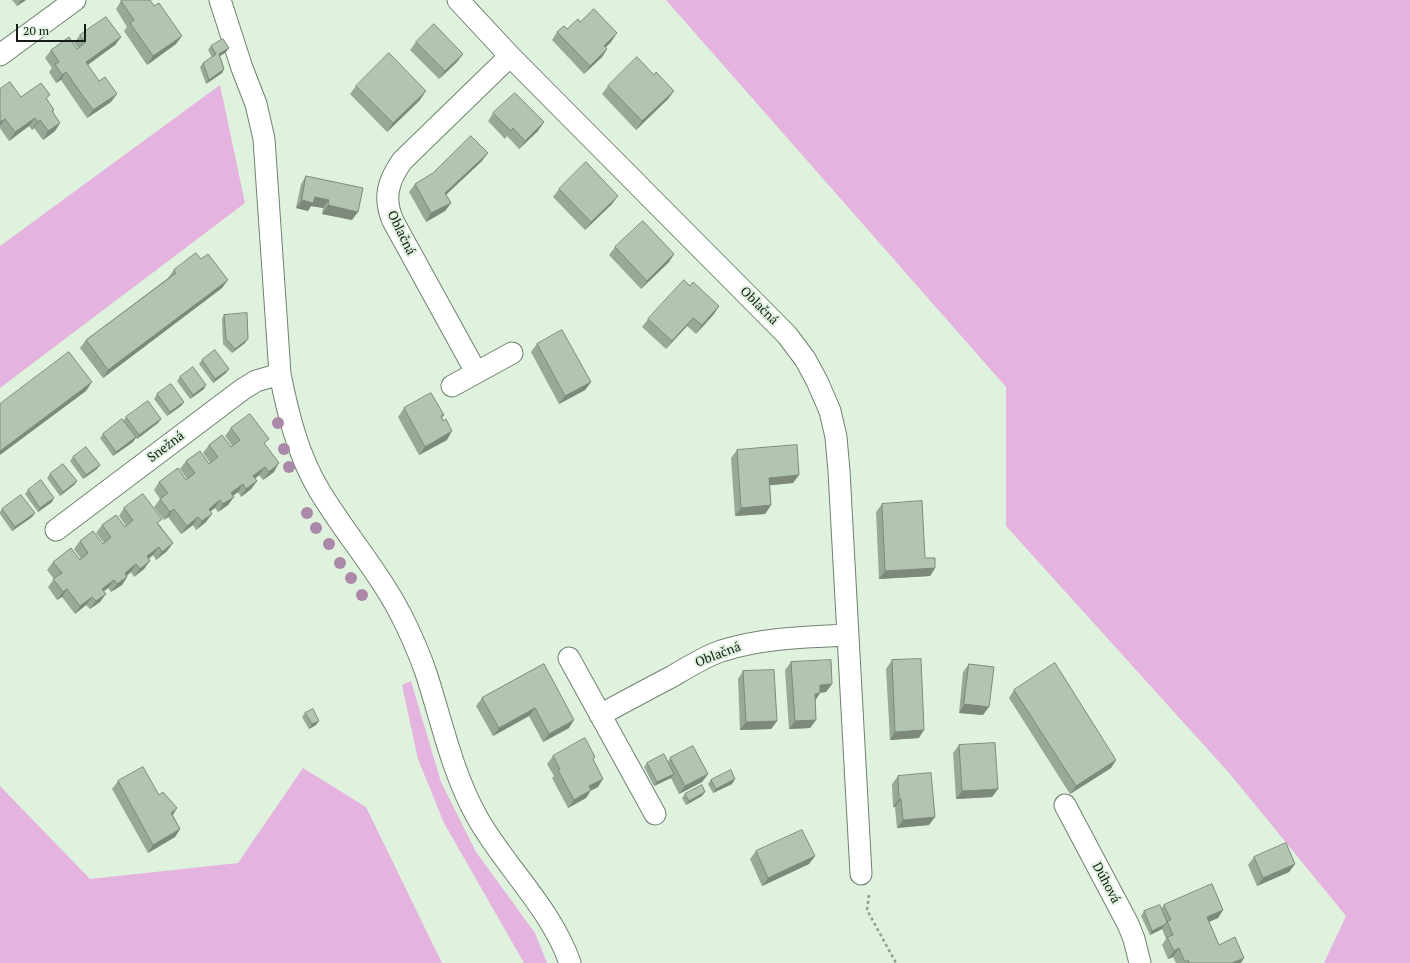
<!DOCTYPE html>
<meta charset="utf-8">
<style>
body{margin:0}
#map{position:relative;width:1410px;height:963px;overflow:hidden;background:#def2dd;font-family:"PT Serif",serif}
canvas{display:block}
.scale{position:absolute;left:16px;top:24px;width:70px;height:18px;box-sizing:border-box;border:2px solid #161d16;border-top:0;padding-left:5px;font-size:12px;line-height:14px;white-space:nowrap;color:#161d16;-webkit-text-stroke:3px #def2dd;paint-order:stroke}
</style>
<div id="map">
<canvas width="1410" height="963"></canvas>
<div class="scale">20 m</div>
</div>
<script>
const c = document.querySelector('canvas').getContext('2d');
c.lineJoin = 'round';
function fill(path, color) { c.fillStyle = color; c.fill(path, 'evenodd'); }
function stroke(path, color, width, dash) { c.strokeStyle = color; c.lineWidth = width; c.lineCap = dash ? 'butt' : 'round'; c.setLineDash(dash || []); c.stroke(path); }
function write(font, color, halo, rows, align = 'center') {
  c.font = font + ' "PT Serif",serif'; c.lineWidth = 4; c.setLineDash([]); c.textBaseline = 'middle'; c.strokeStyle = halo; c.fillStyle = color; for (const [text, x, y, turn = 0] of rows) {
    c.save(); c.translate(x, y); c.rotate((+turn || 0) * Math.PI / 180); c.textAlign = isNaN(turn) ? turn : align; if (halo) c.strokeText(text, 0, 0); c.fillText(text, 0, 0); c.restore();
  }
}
fill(new Path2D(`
 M666 0H1410V963H1324L1346 916 1230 774 1006 526V387Z
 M220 85 245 203 0 388V246Z
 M411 681 441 782 476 852 535 933 547 963H524L444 823 418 759 402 685Z
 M303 768 366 807 442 963H0V786L90 879 238 863Z`), '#e5b3df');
const street = new Path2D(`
 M220 0 242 68 256 104 264 139 280 374C288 414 298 455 319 490 347 537 384 577 407 627 414 642 421 658 426 673 442 722 452 772 477 817 505 867 551 908 570 963
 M458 0 510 56 787 335 805 359 817 381 830 411 836 437 839 471 861 874
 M0 55 75 0
 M476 372 393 221C383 198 388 181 402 161L510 56
 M452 386 512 353
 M56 530 243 389 256 381 280 374
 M569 658 655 814
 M600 715C624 702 648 689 673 676 688 667 704 657 721 651 762 638 805 637 847 635
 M1065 805 1128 924 1134 939 1140 963`);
stroke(street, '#70826f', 23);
stroke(new Path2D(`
 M869 895 867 910 896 963`), '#8f9e8e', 2.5, [3, 3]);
stroke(street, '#fff', 21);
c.fillStyle = '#ab87a8';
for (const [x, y] of [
 [278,423],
 [284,449],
 [289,467],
 [307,513],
 [316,528],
 [329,544],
 [340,563],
 [351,578],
 [362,595]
]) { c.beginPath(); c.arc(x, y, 6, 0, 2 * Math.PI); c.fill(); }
fill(new Path2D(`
 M12 0H26L17 6Z
 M121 1 176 44 147 65 124 31 127 27 116 9Z
 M580 22 611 42 606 47 607 49 602 57 584 74 552 40 557 32 567 29Z
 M80 35 121 37 115 45 88 65 111 102 87 118 61 80 56 83 49 72 52 68 45 58 51 50 77 49 78 48 74 43Z
 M416 42 463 54 457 62 439 79 410 50Z
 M211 46 229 48 226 52 220 56 224 69 222 73 206 84 200 67 203 63 212 57 208 50Z
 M654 75 674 91 668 99 636 130 602 94 608 86Z
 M356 86 420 100 387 132 350 94Z
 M0 89 21 97 47 99 54 110 53 112 60 123 55 131 43 140 34 128 32 130 29 126 9 141 0 128Z
 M493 113 538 131 519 149 507 136 505 139 488 121Z
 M482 161 446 195 451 203 445 211 426 222 409 192 415 184Z
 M306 176 352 220 322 214 323 208 311 206 308 211 296 208 301 184Z
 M559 189 612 204 585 230 553 197Z
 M615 247 674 254 669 262 641 289 609 255Z
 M174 270 222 288 103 378 80 348 86 340 168 278Z
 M690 286 719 306 714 314 696 334 687 326 666 349 642 327 648 319Z
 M224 315 245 343 232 353 223 344 222 319Z
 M537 344 591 382 585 390 559 404 531 352Z
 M202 360 226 373 213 383 199 364Z
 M180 377 204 389 190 399 177 381Z
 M157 394 184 402 181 406 167 416 154 399Z
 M404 408 444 415 442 418 447 440 419 455 398 417Z
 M126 417 161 419 158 423 137 439 136 438 133 442 113 456 100 438 103 434 123 421Z
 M231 428 265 444 274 472 263 480 259 475 255 479 257 481 251 489 241 497 238 492 233 496 228 505 218 512 215 508 210 511 206 522 196 530 193 525 181 534 168 517 164 520 154 507 160 499 154 490 159 482 186 480 187 479 180 469 186 461 209 464 210 463 203 453 209 445 231 447 232 446 225 436Z
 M737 450 799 475 793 483 770 485 771 505 765 514 735 516 731 458Z
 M73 457 97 469 83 479 70 461Z
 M50 474 77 481 74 485 60 496 47 478Z
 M28 490 52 502 38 512 25 494Z
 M882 504 925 558 935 568 930 576 879 579 876 512Z
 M124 508 159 524 173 543 167 551 156 560 153 555 149 559 144 569 134 577 131 572 127 576V577L122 585 111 592 108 588 104 591 100 602 90 609 86 605 75 614 62 597 57 600 48 587 54 579 47 570 53 562 80 560 81 559 74 549 80 541 103 544 104 543 96 533 102 525 125 527 126 526 119 516Z
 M2 509 35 513 32 517 12 531 0 514V512Z
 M892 660 919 738 890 740 886 669Z
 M791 662 832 684 826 692 820 693 815 701 816 720 810 728 789 729 785 670Z
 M544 664 569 728 543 742 529 716 493 736 476 706 482 698Z
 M969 664 983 715 959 713 963 672Z
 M743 671 777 721 771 729 740 730 738 679Z
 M1014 690 1116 760 1111 768 1070 794 1009 698Z
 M305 713 316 725 309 729 302 717Z
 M959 745 998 789 992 797 956 799 953 753Z
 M553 756 595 757 593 760 598 787 591 790 586 798 568 808 552 778 554 776 547 764Z
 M670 758 708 774 702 782 679 794 671 778 654 786 644 767 647 763 668 762Z
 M898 776 929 825 897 828 895 807H893L892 784Z
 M735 779 732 784 713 793 708 784 711 780Z
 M118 781 159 795 173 815 180 829 175 837 148 853 112 789Z
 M685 794 702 796 686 805 682 798Z
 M756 851 815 856 809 864 762 886 750 859Z
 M1254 857 1295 864 1289 872 1257 886 1248 865Z
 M1164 905 1223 910 1218 918 1209 922 1219 945 1241 963H1176L1173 957 1168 959 1162 945 1166 939 1162 929 1150 935 1141 916 1144 911 1161 909Z`), '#99a997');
fill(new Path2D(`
 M21 0H26L17 6Z
 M617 33 611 42 599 54 604 46Z
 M182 36 176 44 147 65 153 56Z
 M121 37 115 45 80 70 86 62Z
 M229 48 226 52 216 59 219 54Z
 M607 49 602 57 584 74 590 66Z
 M463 54 457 62 439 79 445 71Z
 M224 69 222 73 206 84 209 80Z
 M66 72 61 80 56 83 62 75Z
 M426 91 420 100 387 132 393 123Z
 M674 91 668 99 636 130 642 121Z
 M117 94 111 102 87 118 93 110Z
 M35 118 29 126 9 141 15 132Z
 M5 119 0 126V122Z
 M40 120 34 128 32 130 37 122Z
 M544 122 538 131 519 149 525 141Z
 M60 123 55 131 43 140 48 131Z
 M488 153 482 161 439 201 445 193Z
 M618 196 612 204 585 230 591 222Z
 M315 197 329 200 323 208 311 206 308 211 296 208 302 200Z
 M451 203 445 211 426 222 431 213Z
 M328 205 358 212 352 220 322 214Z
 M674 254 669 262 641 289 647 281Z
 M228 280 222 288 103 378 108 370Z
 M719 306 714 314 696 334 702 325Z
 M693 318 687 326 666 349 672 341Z
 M248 339 245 343 232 353 235 349Z
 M229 369 226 373 213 383 215 379Z
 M92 382 86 391 0 455V451Z
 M591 382 585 390 559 404 565 396Z
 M206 385 204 389 190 399 193 395Z
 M184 402 181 406 167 416 170 412Z
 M161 419 158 423 137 439 139 435Z
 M452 431 447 440 419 455 425 447Z
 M136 437 133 442 113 456 116 452Z
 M279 463 274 472 263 480 269 472Z
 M100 465 97 469 83 479 86 475Z
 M265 467 259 475 248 484 253 476Z
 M799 475 793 483 763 486 769 478Z
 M77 481 74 485 60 496 63 492Z
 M257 481 251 489 241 497 246 489Z
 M243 484 238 492 225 501 231 493Z
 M234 497 228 505 218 512 223 504Z
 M54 498 52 502 38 512 40 508Z
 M220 500 215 508 203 517 209 509Z
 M771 505 765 514 735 516 741 508Z
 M174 509 168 517 164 520 170 512Z
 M35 513 32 517 12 531 15 527Z
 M212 514 206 522 196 530 202 521Z
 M198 517 193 525 181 534 187 526Z
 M173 543 167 551 156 560 162 552Z
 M159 547 153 555 141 564 147 556Z
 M150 561 144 569 134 577 140 569Z
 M136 564 131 572 119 581 125 573Z
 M935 568 930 576 879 579 885 571Z
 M127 577 122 585 111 592 117 584Z
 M114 580 108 588 96 597 102 589Z
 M67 589 62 597 57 600 63 592Z
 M106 594 100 602 90 609 96 601Z
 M92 597 86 605 75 614 80 606Z
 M832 684 826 692 814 693 820 685Z
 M820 693 814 702 815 694Z
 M964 704 989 707 983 715 959 713Z
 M535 708 529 716 493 736 499 728Z
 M574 720 569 728 543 742 549 734Z
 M816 720 810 728 789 729 795 721Z
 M319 721 316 725 309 729 312 724Z
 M777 721 771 729 740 730 746 722Z
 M924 730 919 738 890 740 895 732Z
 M1116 760 1111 768 1070 794 1076 786Z
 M674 774 671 778 654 786 657 782Z
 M708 774 702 782 679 794 685 786Z
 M603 779 598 787 583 795 589 786Z
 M735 779 732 784 713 793 716 789Z
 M998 789 992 797 956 799 962 791Z
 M591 790 586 798 568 808 574 800Z
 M705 792 702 796 686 805 689 801Z
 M899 799H901L895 807H893Z
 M177 808 172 817 171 813Z
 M935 817 929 825 897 828 903 820Z
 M180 829 175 837 148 853 153 845Z
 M815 856 809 864 762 886 768 878Z
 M1295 864 1289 872 1257 886 1263 878Z
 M1223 910 1218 918 1201 925 1207 917Z
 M1164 925 1162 929 1150 935 1152 931Z
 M1179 948 1173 957 1168 959 1174 951Z
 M1244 958 1241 963H1232Z`), '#7d8a7b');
const building = new Path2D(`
 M123 0H150L154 6 159 3 182 36 153 56 130 23 134 20 121 1Z
 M594 9 617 33 604 46 607 49 590 66 557 32 564 26 567 29 578 19 580 22Z
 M106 17 121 37 86 62 99 81 105 77 117 94 93 110 66 72 62 75 55 64 59 62 51 50 69 37 77 49 85 43 80 35Z
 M434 24 463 54 445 71 416 42Z
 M223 39 229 48 219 54 224 69 209 80 203 63 216 54 211 46Z
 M389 53 426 91 393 123 356 86Z
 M637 57 654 75 656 72 674 91 642 121 608 86Z
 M10 82 21 97 41 83 50 95 46 98 54 110 52 111 60 123 48 131 40 120 37 122 35 118 15 132 5 119 0 122V89Z
 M515 93 544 122 525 141 513 128 511 131 493 113Z
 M471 136 488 153 445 193 451 203 431 213 415 184 433 173Z
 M586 162 618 196 591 222 559 189Z
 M306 176 363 188 358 212 328 205 329 200 315 197 313 203 302 200Z
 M643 221 674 254 647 281 615 247Z
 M196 253 201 259 208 254 228 280 108 370 86 340 176 273 174 270Z
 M684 280 690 286 693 282 719 306 702 325 693 318 672 341 648 319Z
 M247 313 248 339 235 349 226 339 224 315Z
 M562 330 591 382 565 396 537 344Z
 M215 350 229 369 215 379 202 360Z
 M69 352 92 382 0 451V404Z
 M193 367 206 385 193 395 180 377Z
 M171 384 184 402 170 412 157 394Z
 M431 393 444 415 441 416 443 421 446 419 452 431 425 447 404 408Z
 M148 401 161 419 139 435 126 417Z
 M250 414 269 439 264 443 279 463 269 472 265 467 253 476 257 481 246 489 243 484 231 493 234 497 223 504 220 500 209 509 212 514 202 521 198 517 187 526 174 509 170 512 160 499 168 493 159 482 178 468 186 480 195 473 186 461 200 451 209 464 218 457 209 445 222 435 231 447 240 440 231 428Z
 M122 419 136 437 116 452 103 434Z
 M797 445 799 475 769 478 771 505 741 508 737 450Z
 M86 447 100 465 86 475 73 457Z
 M63 464 77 481 63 492 50 474Z
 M41 480 54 498 40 508 28 490Z
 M143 494 162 519 157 523 173 543 162 552 159 547 147 556 150 561 140 569 136 564 125 573 127 577 117 584 114 580 102 589 106 594 96 601 92 597 80 606 67 589 63 592 53 579 62 573 53 562 71 548 80 560 88 553 80 541 93 531 103 544 111 537 102 525 116 515 125 527 133 520 124 508Z
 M21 495 35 513 15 527 2 509Z
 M922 501 925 558H935V568L885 571 882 504Z
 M921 659 924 730 895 732 892 660Z
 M831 660 832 684 820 685V693L815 694 816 720 795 721 791 662Z
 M1055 663 1116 760 1076 786 1014 690Z
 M544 664 574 720 549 734 535 708 499 728 482 698Z
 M969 664 994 667 989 707 964 704Z
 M774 670 777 721 746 722 743 671Z
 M313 709 319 721 312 724 305 713Z
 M585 738 595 757 593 759 603 779 589 786 591 790 574 800 558 770 560 769 553 756Z
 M995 743 998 789 962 791 959 745Z
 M693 746 708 774 685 786 670 758Z
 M664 754 674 774 657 782 647 763Z
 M143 767 159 795 163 792 177 808 171 813 180 829 153 845 118 781Z
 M731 770 735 779 716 789 711 780Z
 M931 773 935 817 903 820 901 799H899L898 776Z
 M702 785 705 792 689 801 685 794Z
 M802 830 815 856 768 878 756 851Z
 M1286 843 1295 864 1263 878 1254 857Z
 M1212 884 1223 910 1207 917 1219 945 1235 937 1244 958 1232 963H1189L1188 960 1185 962 1179 948 1174 951 1167 937 1173 935 1167 921 1171 920 1164 905Z
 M1160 905 1167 922 1164 925 1152 931 1144 911Z`);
fill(building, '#b2c5b0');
stroke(building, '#7d8a7b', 1);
write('13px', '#161d16', '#def2dd', [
 ["Oblačná",401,233,64],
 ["Oblačná",759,306,45],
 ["Snežná",166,447,-37],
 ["Oblačná",718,655,-21],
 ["Dúhová",1106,883,62]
]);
</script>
